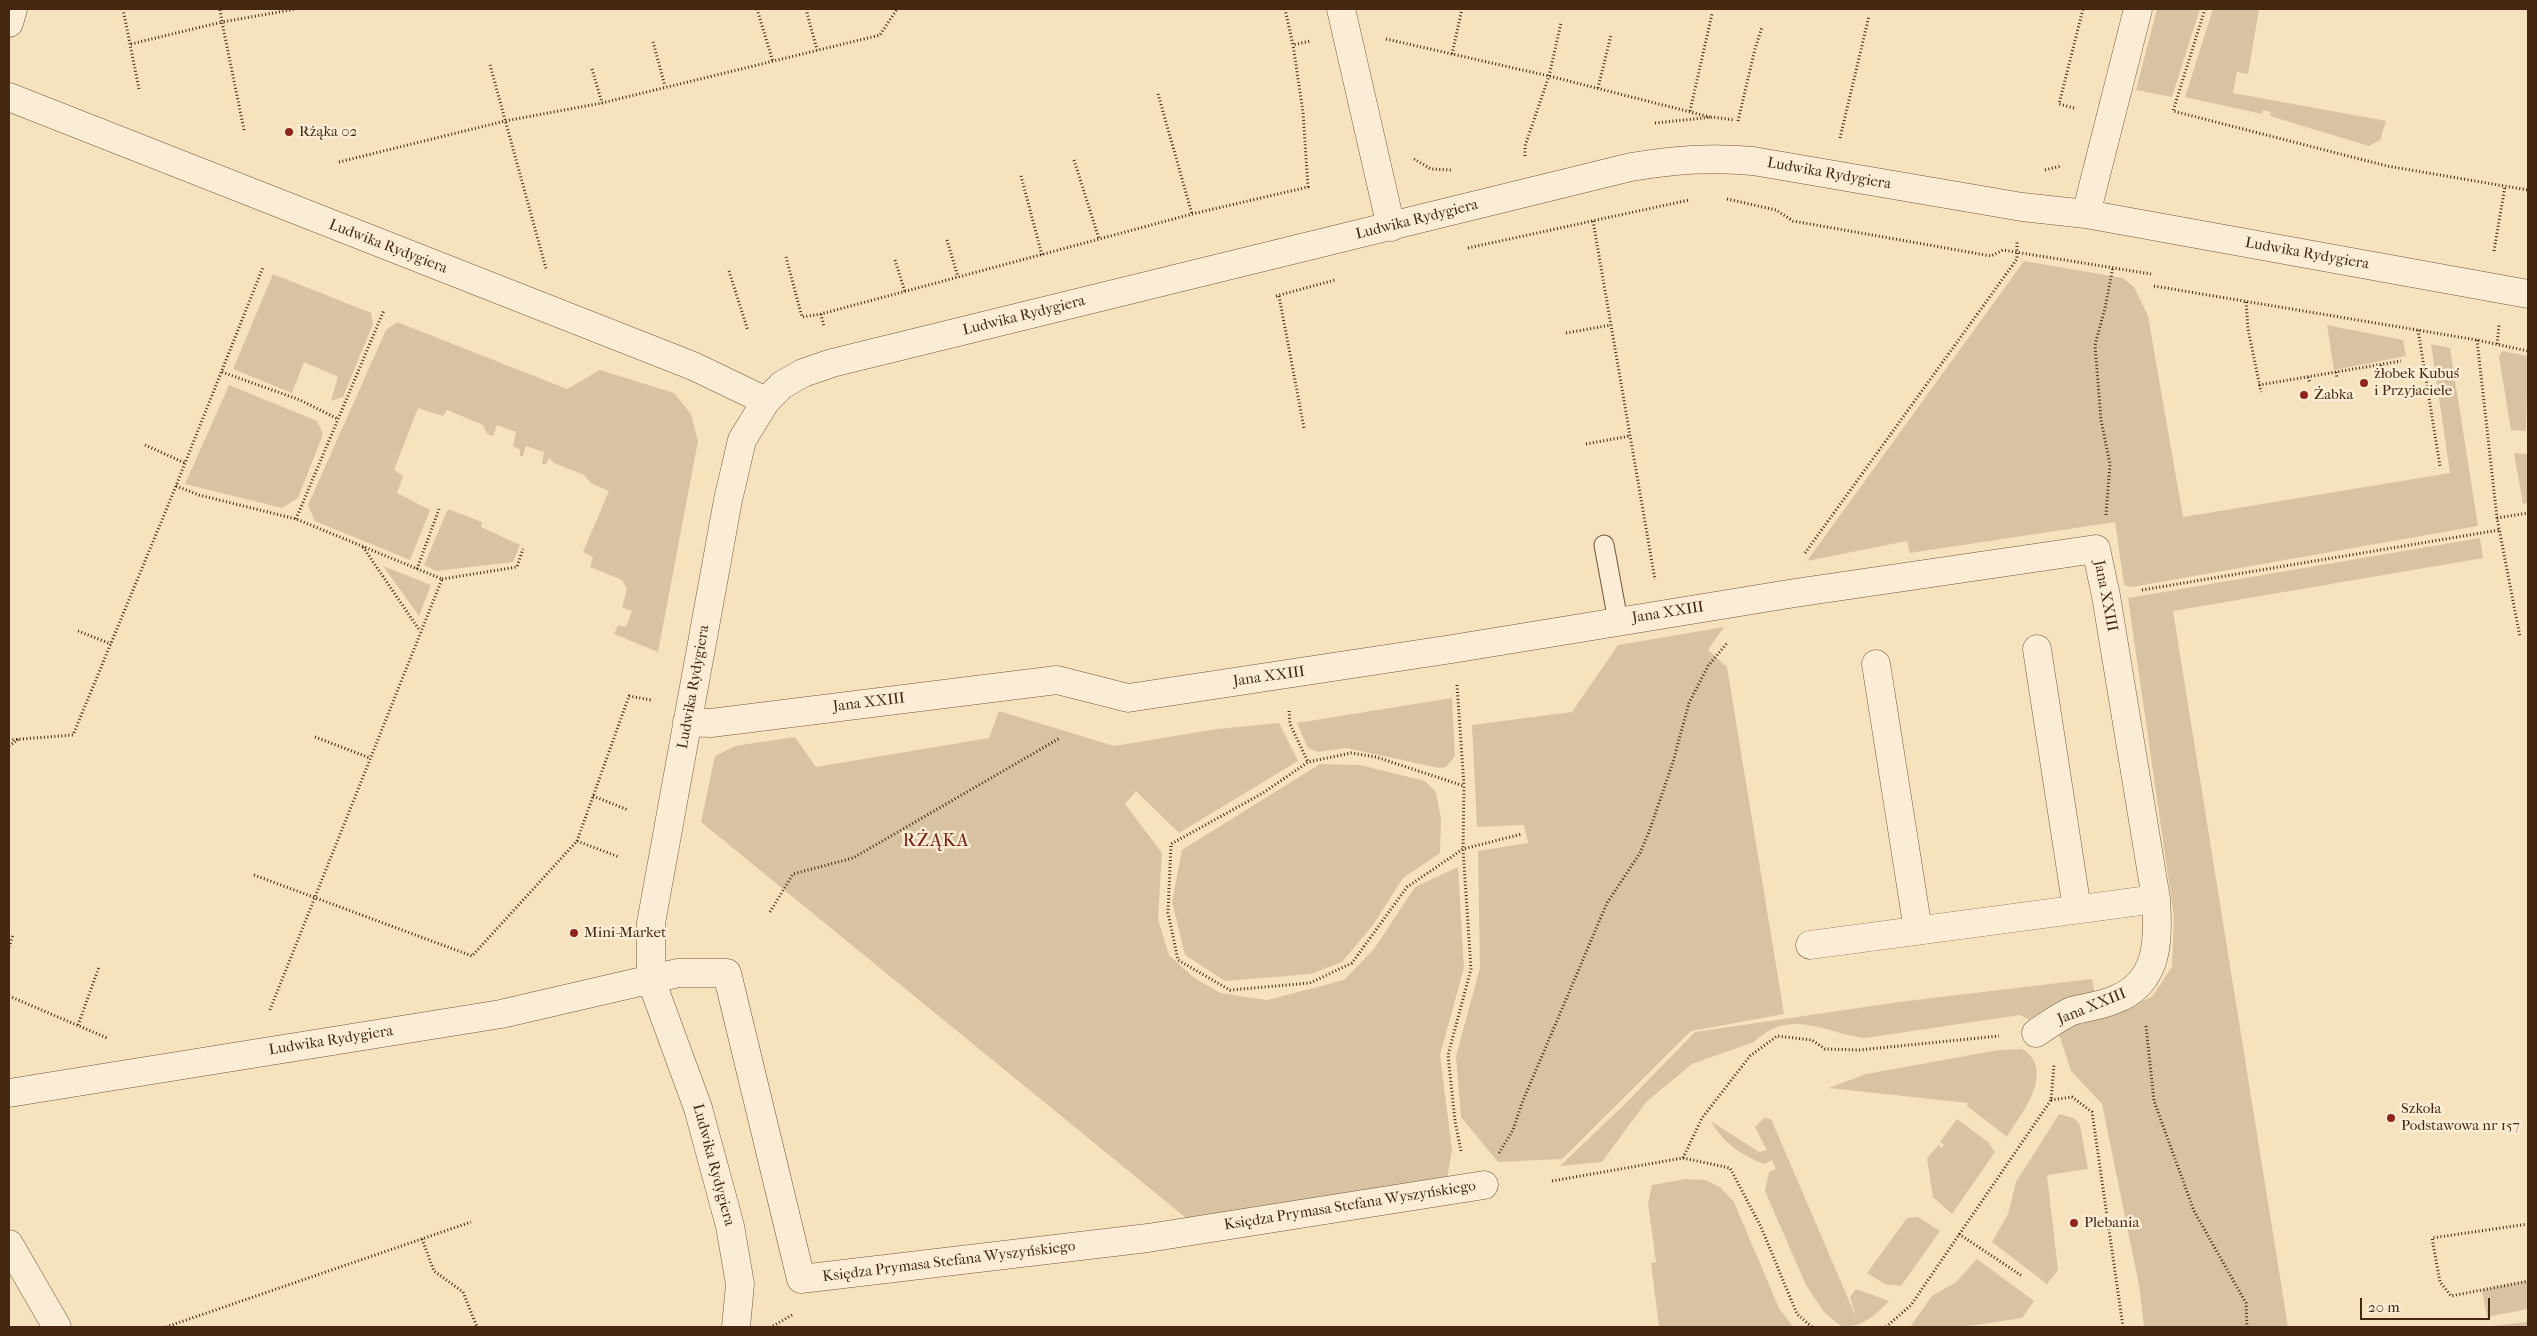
<!DOCTYPE html>
<meta charset="utf-8">
<style>
body{margin:0}
#map{position:relative;width:2537px;height:1336px;overflow:hidden;background:#f7e2be;font-family:"IM FELL French Canon",serif}
canvas{display:block}
.frame{position:absolute;inset:0;border:10px solid #452711;pointer-events:none}
.scale{position:absolute;left:2360px;top:1298px;width:130px;height:22px;box-sizing:border-box;border:2px solid #452711;border-top:0;padding-left:6px;font-size:15px;line-height:18px;white-space:nowrap;color:#452711;-webkit-text-stroke:4px #faecd5;paint-order:stroke}
</style>
<div id="map">
<canvas width="2537" height="1336"></canvas>
<div class="frame"></div>
<div class="scale">20 m</div>
</div>
<script>
const c = document.querySelector('canvas').getContext('2d');
c.lineJoin = 'round';
function fill(path, color) { c.fillStyle = color; c.fill(path, 'evenodd'); }
function stroke(path, color, width, dash) { c.strokeStyle = color; c.lineWidth = width; c.lineCap = dash ? 'butt' : 'round'; c.setLineDash(dash || []); c.stroke(path); }
function write(font, color, halo, rows, align = 'center') {
  c.font = font + ' "IM FELL French Canon",serif'; c.lineWidth = 5; c.setLineDash([]); c.textBaseline = 'middle'; c.strokeStyle = halo; c.fillStyle = color; for (const [text, x, y, turn = 0] of rows) {
    c.save(); c.translate(x, y); c.rotate((+turn || 0) * Math.PI / 180); c.textAlign = isNaN(turn) ? turn : align; if (halo) c.strokeText(text, 0, 0); c.fillText(text, 0, 0); c.restore();
  }
}
fill(new Path2D(`
 M2157 9H2200L2172 97 2136 90Z
 M2213 9H2259L2248 74 2237 72 2233 93 2386 121 2380 140 2369 146 2270 116 2271 112 2263 110 2262 114 2185 97Z
 M2024 261 2123 278 2134 287 2148 316 2183 517 2450 473 2431 344 2450 348 2478 526 2132 587 2124 585 2115 522 1910 553 1907 541 1807 561Z
 M273 274 371 313 373 324 343 397 331 401 338 377 304 362 292 393 233 369Z
 M397 322 567 389 600 370 674 393 691 414 698 441 658 652 614 634 618 625 626 627 632 611 622 607 627 589 622 580 590 567 593 557 583 552 609 491 591 483 584 475 554 463 549 458 546 464H542L544 452 526 446 523 456H520V450L513 446 516 432 497 425 493 436 487 434 483 425 447 410 443 416 418 408 394 470 403 476 397 493 430 510 410 560 315 521 308 505 386 330Z
 M2327 325 2403 340 2406 356 2334 370Z
 M2502 351 2528 356 2526 431 2511 430 2499 357Z
 M229 385 317 421 323 434 298 498 282 508 185 484Z
 M2514 453 2528 454V503L2523 504Z
 M448 509 482 522 481 527 520 545 513 562 436 571 424 565Z
 M2480 538 2483 558 2173 611 2288 1327H2144L2139 1285 2102 1104 2071 1071 2060 1037 2020 1015 1865 1038C1823 1033 1791 1007 1754 1042L1692 1064 1646 1102 1602 1162 1560 1166 1623 1106 1695 1032 1899 1002 2092 979 2099 1017 2152 997 2172 967 2174 917 2128 598Z
 M383 566 431 585 419 616Z
 M1724 627 1708 650 1727 667 1784 1014 1691 1031 1562 1159 1498 1162 1461 1117 1456 1056 1480 968 1478 851 1528 843 1524 825 1477 827 1472 725 1572 712 1618 645Z
 M1452 698 1455 756 1446 767 1439 768 1346 748 1318 752 1308 748 1297 723Z
 M999 711 1114 746 1217 729 1279 723 1298 761 1179 833 1136 791 1125 804 1162 853 1158 919 1169 955 1193 977 1220 993 1267 1000 1344 980 1374 949 1415 887 1458 867 1464 968 1440 1055 1452 1150 1447 1179 1196 1226 701 822 715 756 735 746 795 737 816 767 989 738Z
 M1320 764 1360 765 1425 781 1436 792 1441 819 1440 853 1403 878 1373 925 1342 962 1311 974 1225 981 1185 955 1172 902 1182 850Z
 M2023 1049C2056 1072 2022 1112 2007 1137L1967 1106 1968 1103 1829 1088 1866 1074 1999 1050Z
 M2059 1114 2074 1118 2080 1125 2088 1169 2047 1175 2058 1270 2047 1284 1992 1242 2008 1214 2016 1182Z
 M1764 1118 1771 1119 1856 1317 1850 1297 1856 1289 1889 1301C1874 1316 1865 1326 1842 1327L1824 1312 1806 1285 1765 1191 1769 1172 1776 1169 1772 1160 1764 1164C1741 1155 1723 1143 1711 1121L1759 1152 1767 1150 1755 1127Z
 M1957 1119 1988 1142 1995 1152 1952 1214 1933 1197 1927 1159 1938 1145 1942 1148 1944 1145 1940 1142Z
 M1686 1179 1705 1180 1720 1187 1734 1202 1779 1308 1793 1327H1659L1651 1263 1656 1262 1648 1204 1652 1185Z
 M1918 1217 1940 1231 1901 1286 1885 1284 1867 1273 1907 1218Z
 M1977 1259 2034 1301 2022 1318 1962 1327H1910L1932 1296 1956 1282Z
 M2528 1281V1309L2487 1317 2482 1290Z
 M2528 1322V1327H2481Z`), '#d9c2a1');
const lane = new Path2D(`
 M1604 545 1618 621`);
const street = new Path2D(`
 M1341 9 1391 227
 M9 23 13 9
 M9 97 693 366 766 401
 M2086 214 2138 9
 M2037 649 2077 909
 M1876 664 1918 930
 M687 722 711 723 1057 680 1128 698 1452 649 1795 593 2096 549 2106 596 2156 899C2159 940 2159 983 2114 1000 2100 1006 2086 1007 2072 1011 2060 1016 2047 1026 2036 1033
 M1810 945 2156 899
 M9 1093 501 1014 678 973H727L801 1279 1148 1238 1484 1185
 M9 1244 57 1327
 M736 1327 740 1284 730 1226 698 1108 651 980V923L728 500 742 440 766 401 782 385 803 373 832 363 1631 167C1674 160 1710 157 1753 161L2022 207 2086 214 2528 294`);
stroke(lane, '#72563c', 21);
stroke(street, '#72563c', 29);
stroke(new Path2D(`
 M123 9 139 89
 M757 9 773 62
 M806 9 817 50
 M1285 9 1293 45 1310 41
 M2205 9 2173 111 2387 166 2528 190
 M1386 39 1549 76 1710 117
 M653 42 665 86
 M131 44 222 22 220 9
 M1452 54 1462 9
 M490 65 546 269
 M592 69 602 103
 M1598 88 1611 35
 M1158 94 1192 214
 M2074 108 2059 104 2083 9
 M1690 111 1712 14
 M1738 121 1755 49 1762 27
 M1655 123 1713 117 1734 120
 M244 130 222 22 296 9
 M1840 138 1869 16
 M1525 156V146L1549 76 1561 23
 M1414 159 1431 169 1452 170
 M1074 160 1099 239
 M339 162 505 121 602 103 880 35 897 9
 M2045 170 2061 166
 M1021 176 1042 255
 M1727 199 1776 210 1793 221 1991 256 2003 250 2151 274
 M1593 221 1655 580
 M947 240 958 277
 M1468 248 1689 200
 M2494 251 2505 186
 M786 257 802 317 821 314 1192 214 1308 187 1303 112 1293 45
 M895 260 905 292
 M729 271 748 331
 M2154 286 2477 340 2528 351
 M1276 296 1335 280
 M1279 296 1304 428
 M2246 302 2248 329 2261 392
 M821 314 824 327
 M2418 330 2440 466
 M1566 333 1611 325
 M2477 340 2497 518 2520 637
 M2497 344 2499 325
 M2381 365V371
 M222 372 300 400 338 419
 M2336 372 2337 378
 M2308 377 2310 383
 M2259 385 2401 361
 M1586 444 1630 436
 M145 445 185 463
 M176 486 199 495 296 519 442 579 269 1012
 M2106 515 2110 464 2101 420 2095 345 2105 308 2113 267
 M2497 518 2528 513
 M296 519 384 310
 M363 547 420 631
 M1805 553 2017 259V242
 M417 569 439 509
 M442 579 517 567 523 549
 M2142 590 2499 530
 M78 631 111 644
 M1457 685 1464 786
 M1289 711 1290 724 1308 762
 M315 737 370 758
 M9 740 73 735 176 486 263 267
 M9 746 19 739
 M593 796 628 810
 M577 841 629 696 651 700
 M254 875 472 956 577 841 619 857
 M770 912 793 874 853 858 1060 738
 M9 947 13 935
 M9 996 107 1038
 M78 1025 99 967
 M2146 1026 2154 1101 2194 1211 2246 1303 2247 1327
 M2051 1100 2072 1097 2092 1112 2123 1327
 M1461 1151 1455 1121 1448 1055 1471 969 1463 849 1464 786 1376 757 1351 753 1308 762 1263 793 1171 844 1168 913 1178 960 1230 990 1310 983 1352 963 1407 887 1463 849 1522 834
 M1499 1153 1513 1130 1522 1103 1607 903 1640 853 1649 832 1673 762 1689 703 1708 666 1728 642
 M1683 1158 1702 1118 1750 1056 1777 1036 1812 1040 1825 1049 1859 1050 1999 1036
 M1552 1181 1683 1158 1730 1168 1761 1227 1797 1314 1812 1327
 M2528 1224 2432 1238 2440 1282 2451 1296 2528 1281
 M1959 1234 2022 1276
 M422 1239 434 1271 463 1292 477 1327
 M773 1326 792 1315
 M166 1327 471 1222
 M1886 1327 1911 1305 2051 1100 2054 1065`), '#452711', 3, [1, 2.5]);
stroke(lane, '#faecd5', 19);
stroke(street, '#faecd5', 28);
for (const [x, y, r, color] of [
 [289,132,5,"#8f2418"],
 [2364,383,5,"#8f2418"],
 [2304,395,5,"#8f2418"],
 [574,933,5,"#8f2418"],
 [2391,1118,5,"#8f2418"],
 [2074,1223,5,"#8f2418"]
]) { const dot = new Path2D(); dot.arc(x, y, r, 0, 2 * Math.PI); c.fillStyle = color; c.fill(dot); stroke(dot, '#faecd5', 2); }
write('15px', '#452711', '#faecd5', [
 ["Rżąka 02",299,132],
 ["żłobek Kubuś",2374,374],
 ["i Przyjaciele",2374,391],
 ["Żabka",2314,395],
 ["Mini-Market",584,933],
 ["Szkoła",2401,1109],
 ["Podstawowa nr 157",2401,1126],
 ["Plebania",2084,1223]
], 'left');
write('15px', '#452711', '#faecd5', [
 ["Ludwika Rydygiera",1829,174,10],
 ["Ludwika Rydygiera",1417,220,-14],
 ["Ludwika Rydygiera",388,247,21],
 ["Ludwika Rydygiera",2307,254,10],
 ["Ludwika Rydygiera",1024,316,-14],
 ["Jana XXIII",2105,596,79],
 ["Jana XXIII",1668,613,-9],
 ["Jana XXIII",1269,677,-8],
 ["Ludwika Rydygiera",694,687,-80],
 ["Jana XXIII",869,703,-7],
 ["Jana XXIII",2092,1007,-22],
 ["Ludwika Rydygiera",331,1041,-9],
 ["Ludwika Rydygiera",713,1165,75],
 ["Księdza Prymasa Stefana Wyszyńskiego",1350,1206,-9],
 ["Księdza Prymasa Stefana Wyszyńskiego",949,1262,-7]
]);
c.letterSpacing = '1px';
write('18px', '#7a1f14', '#faecd5', [
 ["RŻĄKA",936,842]
]);
c.letterSpacing = '0px';
</script>
